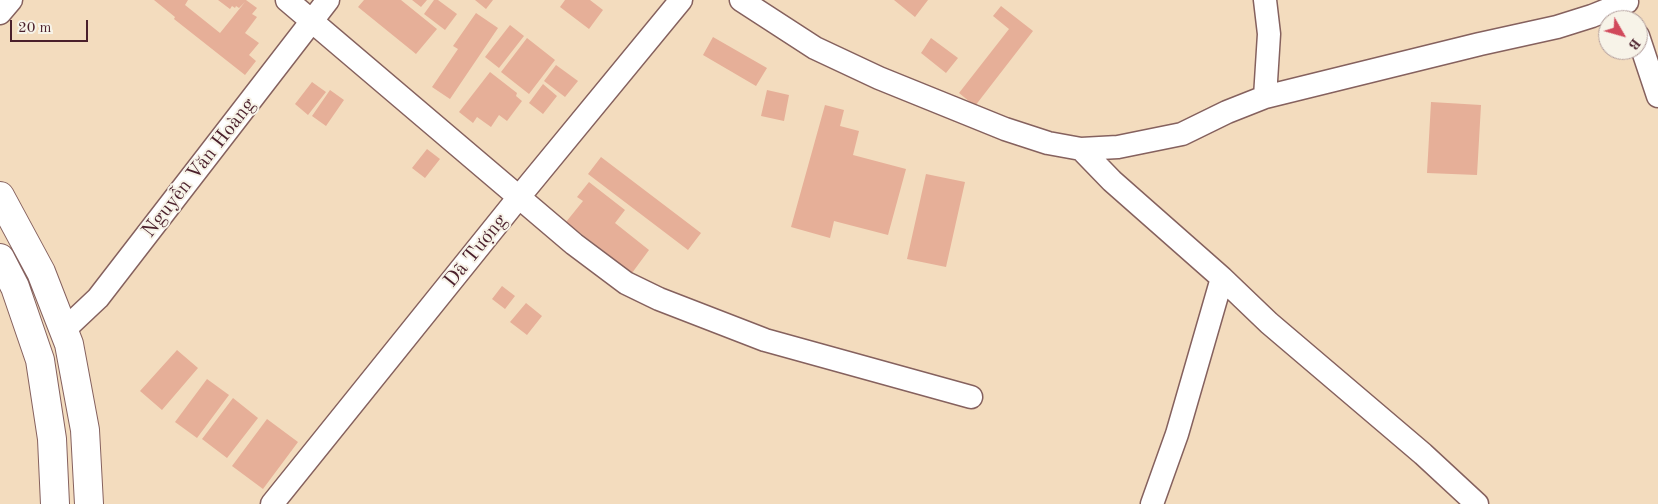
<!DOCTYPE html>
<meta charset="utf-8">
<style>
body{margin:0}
#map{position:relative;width:1658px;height:504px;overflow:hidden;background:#f3dcbe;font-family:"Old Standard TT",serif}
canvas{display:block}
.north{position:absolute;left:1598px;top:10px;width:50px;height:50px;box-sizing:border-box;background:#f7f3e8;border:1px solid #b29e9c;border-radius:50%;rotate:128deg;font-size:14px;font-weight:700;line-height:20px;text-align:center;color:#4a1f2b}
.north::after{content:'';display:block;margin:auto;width:18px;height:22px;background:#d1495b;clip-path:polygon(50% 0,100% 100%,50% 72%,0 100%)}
.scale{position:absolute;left:10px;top:20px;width:78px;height:22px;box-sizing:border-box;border:2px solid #4a1f2b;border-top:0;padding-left:6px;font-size:15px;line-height:18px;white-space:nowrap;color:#4a1f2b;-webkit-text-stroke:4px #f7f3e8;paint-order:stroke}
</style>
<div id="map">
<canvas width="1658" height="504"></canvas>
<div class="north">B</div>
<div class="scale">20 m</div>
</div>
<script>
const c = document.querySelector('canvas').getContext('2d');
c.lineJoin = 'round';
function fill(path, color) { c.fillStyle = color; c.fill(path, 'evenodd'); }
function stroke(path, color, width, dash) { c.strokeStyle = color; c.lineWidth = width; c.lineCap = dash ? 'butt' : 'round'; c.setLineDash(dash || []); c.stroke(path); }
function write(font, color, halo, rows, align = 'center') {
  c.font = font + ' "Old Standard TT",serif'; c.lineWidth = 4; c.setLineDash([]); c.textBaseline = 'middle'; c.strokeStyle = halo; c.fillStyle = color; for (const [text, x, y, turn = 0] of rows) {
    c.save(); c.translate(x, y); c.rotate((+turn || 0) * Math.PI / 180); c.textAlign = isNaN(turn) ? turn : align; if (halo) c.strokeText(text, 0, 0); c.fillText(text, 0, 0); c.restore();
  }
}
fill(new Path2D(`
 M154 0H188L185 5 220 33 245 2 239 8 236 6 235 8 232 6 230 9 218 0H246L257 8 252 14 257 17 245 33 259 43 249 55 256 61 245 75 174 19 175 17Z
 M364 0H401L437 29 416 54 358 7Z
 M412 0H427L421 7Z
 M434 0H438L457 14 445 30 424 14Z
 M475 0H493L486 9Z
 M565 0H590L603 10 589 29 560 7Z
 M894 0H928L915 17Z
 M1001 6 1033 31 975 106 959 93 1009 29 993 16Z
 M476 13 498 28 450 99 432 87 458 49 453 46Z
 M510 25 524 36 499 68 485 57Z
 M713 37 767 68 756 86 703 55Z
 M527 38 555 60 529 94 501 72Z
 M931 38 958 58 946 73 921 53Z
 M556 65 578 81 565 97 544 81Z
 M490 72 517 93 516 96 522 101 507 121 499 115 491 127 477 117 473 123 459 112Z
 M312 82 326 92 308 115 295 104Z
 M543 84 557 96 543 114 529 103Z
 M330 90 344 100 326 126 312 116Z
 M767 90 789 95 784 121 761 116Z
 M1431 102 1481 105 1477 175 1427 173Z
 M825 105 844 110 840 126 859 131 853 155 906 169 888 235 834 221 830 238 791 227Z
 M427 149 440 159 425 178 412 168Z
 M601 157 701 233 688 250 588 174Z
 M926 174 965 182 946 267 907 259Z
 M589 182 625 210 615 223 649 250 632 273 566 222 583 201 577 197Z
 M502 286 515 296 505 309 492 299Z
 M526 303 542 316 527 335 510 322Z
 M177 350 198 368 162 410 140 391Z
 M207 379 229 395 197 438 175 422Z
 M233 398 258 418 227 458 202 439Z
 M267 419 298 442 263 489 232 466Z`), '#e6af98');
const minor = new Path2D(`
 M287 0 574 244 626 283 659 299 765 340 971 397
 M741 0 815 48 879 78 1005 129 1048 143 1081 149 1118 147 1182 134 1227 112 1265 97 1480 44 1557 27 1592 16 1627 2
 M1265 0 1269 34 1265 97
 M0 13 11 0
 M1638 36 1658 96
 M1081 149 1112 181 1222 278 1269 323 1423 454 1477 504
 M63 331 98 298 328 0
 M272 504 519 197 681 0
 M1152 504 1177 434 1222 278`);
const primary = new Path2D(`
 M0 196 41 272 69 344 85 430 89 504
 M0 258 15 287 40 360 52 439 55 504`);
stroke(minor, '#85615e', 25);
stroke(primary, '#85615e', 30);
stroke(minor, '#fff', 22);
stroke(primary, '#fff', 28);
write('20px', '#4a1f2b', '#f7f3e8', [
 ["Nguyễn Văn Hoàng",199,168,-52],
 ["Dã Tượng",476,251,-51]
]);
</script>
